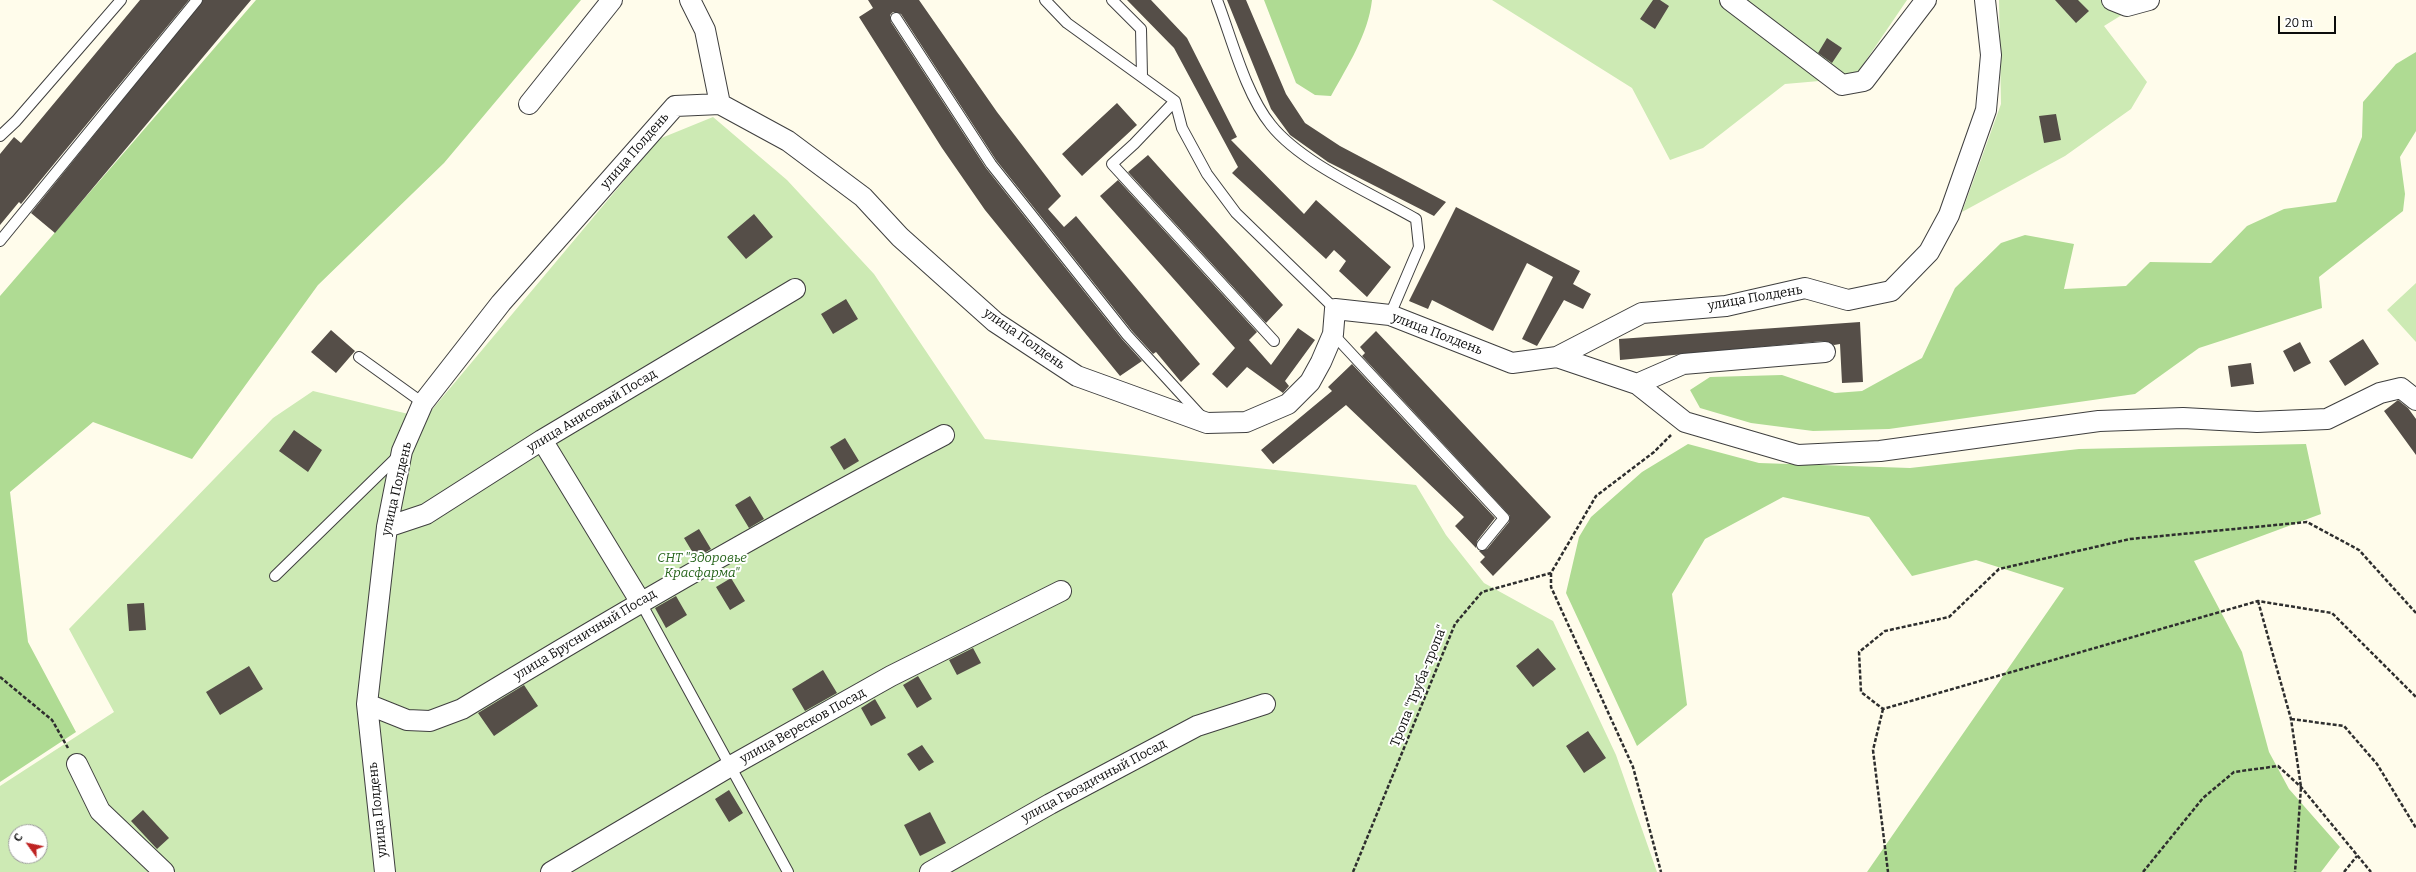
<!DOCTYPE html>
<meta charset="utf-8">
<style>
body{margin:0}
#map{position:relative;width:2416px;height:872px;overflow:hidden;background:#fffceb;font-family:Bitter,serif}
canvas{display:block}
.north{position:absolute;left:8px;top:824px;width:40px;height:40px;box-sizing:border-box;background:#fff;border:1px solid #9e9e9e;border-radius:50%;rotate:303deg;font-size:11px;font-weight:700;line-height:16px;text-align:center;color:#0c0c0c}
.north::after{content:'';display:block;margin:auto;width:14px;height:18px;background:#be2322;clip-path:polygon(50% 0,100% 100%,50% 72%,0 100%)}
.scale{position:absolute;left:2278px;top:16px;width:58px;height:18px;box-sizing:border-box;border:2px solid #0c0c0c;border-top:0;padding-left:5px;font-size:12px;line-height:14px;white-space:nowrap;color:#0c0c0c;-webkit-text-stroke:3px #fff;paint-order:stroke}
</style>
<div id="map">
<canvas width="2416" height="872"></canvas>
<div class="north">С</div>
<div class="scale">20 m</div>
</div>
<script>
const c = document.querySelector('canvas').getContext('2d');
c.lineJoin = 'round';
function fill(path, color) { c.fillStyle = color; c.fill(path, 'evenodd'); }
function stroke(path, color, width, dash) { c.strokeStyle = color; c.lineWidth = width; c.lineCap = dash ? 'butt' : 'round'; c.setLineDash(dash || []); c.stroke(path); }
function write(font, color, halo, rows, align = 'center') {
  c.font = font + ' Bitter,serif'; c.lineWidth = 4; c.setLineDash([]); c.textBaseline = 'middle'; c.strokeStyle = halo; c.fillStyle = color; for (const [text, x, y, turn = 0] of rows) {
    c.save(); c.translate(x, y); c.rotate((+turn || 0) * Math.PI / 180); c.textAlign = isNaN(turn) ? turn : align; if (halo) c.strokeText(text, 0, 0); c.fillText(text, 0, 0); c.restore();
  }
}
fill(new Path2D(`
 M1492 0H1907L1854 78 1785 84 1703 148 1670 160 1632 88Z
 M1999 0H2146L2104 26 2147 82 2131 109 2065 156 1962 212 2001 104Z
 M713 117 787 180 874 274 985 439 1416 485 1446 535 1484 583 1553 621 1616 755 1657 872H0V786L114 712 69 629 273 418 313 391 425 418 659 139ZM16 832H40V856H16Z
 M2416 283V342L2387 310Z`), '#cdeab4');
fill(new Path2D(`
 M256 0H581L444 163 318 285 192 459 93 422 10 492 28 642 76 732 0 782V296Z
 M1264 0H1372C1368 35 1348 65 1331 96L1315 95 1296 83Z
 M2416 52V131L2400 157 2405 194 2403 211 2319 277 2322 308 2199 348 2135 394 1889 429 1813 431 1751 423 1700 408 1690 390 1710 377 1782 375 1835 393 1862 391 1922 358 1955 288 2001 243 2025 235 2074 244 2064 289 2126 286 2150 262 2211 263 2247 226 2284 209 2336 202 2362 137 2363 102 2396 64Z
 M1688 444 1759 463 1910 468 2079 449 2306 444 2321 514 2194 561 2242 652 2269 752 2289 789 2340 847 2321 872H1867L2064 588 1976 560 1912 576 1869 517 1783 497 1705 539 1672 594 1687 705 1637 746 1566 593 1579 537 1591 517 1642 472Z`), '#afdb93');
fill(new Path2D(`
 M140 0H189L21 204 19 202 0 225V154L14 137 21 143Z
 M203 0H251L55 233 31 213Z
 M868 0H919L997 112 1061 196 1048 209 1064 227 1076 216 1200 364 1181 382 1156 352 1153 354 1132 331 996 160 901 14 893 12 890 15 891 22 986 168 1122 339 1142 361 1120 376 985 210 942 148 859 17 873 8Z
 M1127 0H1151L1187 38 1237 137 1231 140 1304 214 1316 200 1391 267 1367 297 1339 271 1346 261 1334 250 1326 259 1232 173 1238 167 1174 48Z
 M1227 0H1246L1286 94 1305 123 1340 146 1446 202 1434 216 1328 162 1290 135 1271 109Z
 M1653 0H1660L1669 6 1655 29 1640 19Z
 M2055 0H2078L2089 11 2076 23Z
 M1827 38 1842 48 1832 63 1818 53Z
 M1117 103 1137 125 1082 176 1062 154Z
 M2056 114 2061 140 2044 143 2039 116Z
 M1148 155 1283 305 1266 323 1128 172Z
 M1118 180 1257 332 1249 340 1271 365 1298 328 1315 340 1285 381 1289 386 1283 393 1247 367 1227 388 1212 374 1235 348 1100 196Z
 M1456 207 1580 271 1573 284 1591 294 1583 309 1564 300 1537 346 1522 339 1553 277 1527 263 1493 331 1432 300 1428 309 1409 301Z
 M754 214 773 237 746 259 727 237Z
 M846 299 858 319 833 334 821 314Z
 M1860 322 1863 382 1842 383 1840 344 1834 345 1824 341 1620 360 1619 339Z
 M331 330 355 351 336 373 311 352Z
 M1376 331 1551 517 1493 576 1480 562 1485 557 1479 551 1487 549 1509 522 1510 516 1362 356 1365 353 1360 347Z
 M2363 339 2379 364 2345 386 2329 361Z
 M2300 342 2311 363 2294 372 2283 351Z
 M2251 363 2254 384 2231 387 2228 366Z
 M1352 364 1495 518 1477 541 1476 548 1455 526 1464 517 1346 405 1273 464 1261 450 1332 391 1328 387Z
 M2398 400 2408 408 2416 419V455L2384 411Z
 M294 430 322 450 308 472 279 451Z
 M845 438 859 461 844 470 830 447Z
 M750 496 764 519 749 528 735 505Z
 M699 529 711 549 696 558 684 538Z
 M731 578 745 601 730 610 716 587Z
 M676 596 687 615 666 628 655 608Z
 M144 603 146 630 129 631 127 604Z
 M973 648 981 663 957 675 949 660Z
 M1538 648 1556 669 1533 687 1516 666Z
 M249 666 263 689 220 715 206 692Z
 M823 670 837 693 805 711 792 689Z
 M918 676 932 699 917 708 903 685Z
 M524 685 538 706 494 736 478 713Z
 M875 699 886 718 871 726 861 708Z
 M1588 731 1606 758 1584 773 1566 746Z
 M922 745 934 762 919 771 907 754Z
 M729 790 743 813 729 822 715 799Z
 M143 810 169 838 157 849 131 821Z
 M930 812 946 843 920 856 904 825Z`), '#554e48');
const service = new Path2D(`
 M1045 0 1067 23 1175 101 1182 128 1207 174 1236 213 1335 309
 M1112 0 1141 29 1142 76
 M1217 0C1232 39 1245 93 1271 125 1302 164 1373 194 1416 219L1419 247 1390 315
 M896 18 991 164 1127 335 1202 417
 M1175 101 1134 144 1112 164 1274 341
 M0 136 16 121 121 0
 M0 241 197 0
 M1333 334 1504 518 1482 545
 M359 357 423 403
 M275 576 398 456
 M640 601 788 872`);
const minor = new Path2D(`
 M690 0 705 30 720 104
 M1730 0 1842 85 1864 81 1926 0
 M2112 0 2127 6 2149 0
 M529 104 612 0
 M1557 357 1637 384 1685 422 1798 455 1880 451 2099 421 2183 418 2257 422 2327 419 2380 393 2401 388 2416 400
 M1637 384 1683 364 1825 352
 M542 440 640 601
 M387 527 426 514 542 440 795 289
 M367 704 407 720 430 721 462 709C622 612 779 521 944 435
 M77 764 100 811 164 872
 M385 872 367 704 387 527 402 451 423 403 501 303 675 106 720 104 788 141 863 197 900 237 995 322 1077 376 1207 423 1246 422 1288 404 1310 382 1321 362 1333 334 1335 309 1390 315 1512 363 1557 357 1642 313 1726 306 1805 288 1848 300 1891 291 1929 252 1949 215 1986 110 1991 55 1985 0
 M551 872 729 767 891 676 1061 591
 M930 872 1050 804 1197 726 1265 704`);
stroke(service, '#3f3f3f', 12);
stroke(minor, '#3f3f3f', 22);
stroke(new Path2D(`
 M1551 573V587L1633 767 1661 872
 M2258 601 2291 719 2301 787 2295 872
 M2416 613 2359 550 2307 522 2130 539 1999 569 1949 617 1885 631 1859 652 1861 692 1883 709 2258 601 2332 613 2416 697
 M0 677 52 720 68 748
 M1883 709 1873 750 1888 872
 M2291 719 2344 726 2377 764 2416 828
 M1353 872 1455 624 1482 592 1551 573 1596 496 1654 452 1671 435
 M2143 872 2203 798 2234 772 2278 766 2301 787 2371 872
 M2344 872 2357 856`), '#2e2e2e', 2.5, [4, 2]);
stroke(service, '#fff', 10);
stroke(minor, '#fff', 20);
write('13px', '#0c0c0c', '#fff', [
 ["улица Полдень",635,151,-49],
 ["улица Полдень",1755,298,-10],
 ["улица Полдень",1437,334,21],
 ["улица Полдень",1024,339,35],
 ["улица Анисовый Посад",592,411,-31],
 ["улица Полдень",397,489,-77],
 ["улица Брусничный Посад",585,635,-31],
 ["Тропа \"Труба-тропа\"",1419,686,-68],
 ["улица Вересков Посад",803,726,-29],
 ["улица Гвоздичный Посад",1094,781,-28],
 ["улица Полдень",378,810,-96]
]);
write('italic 13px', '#26641b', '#fff', [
 ["СНТ \"Здоровье",702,558],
 ["Красфарма\"",702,573]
]);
</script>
